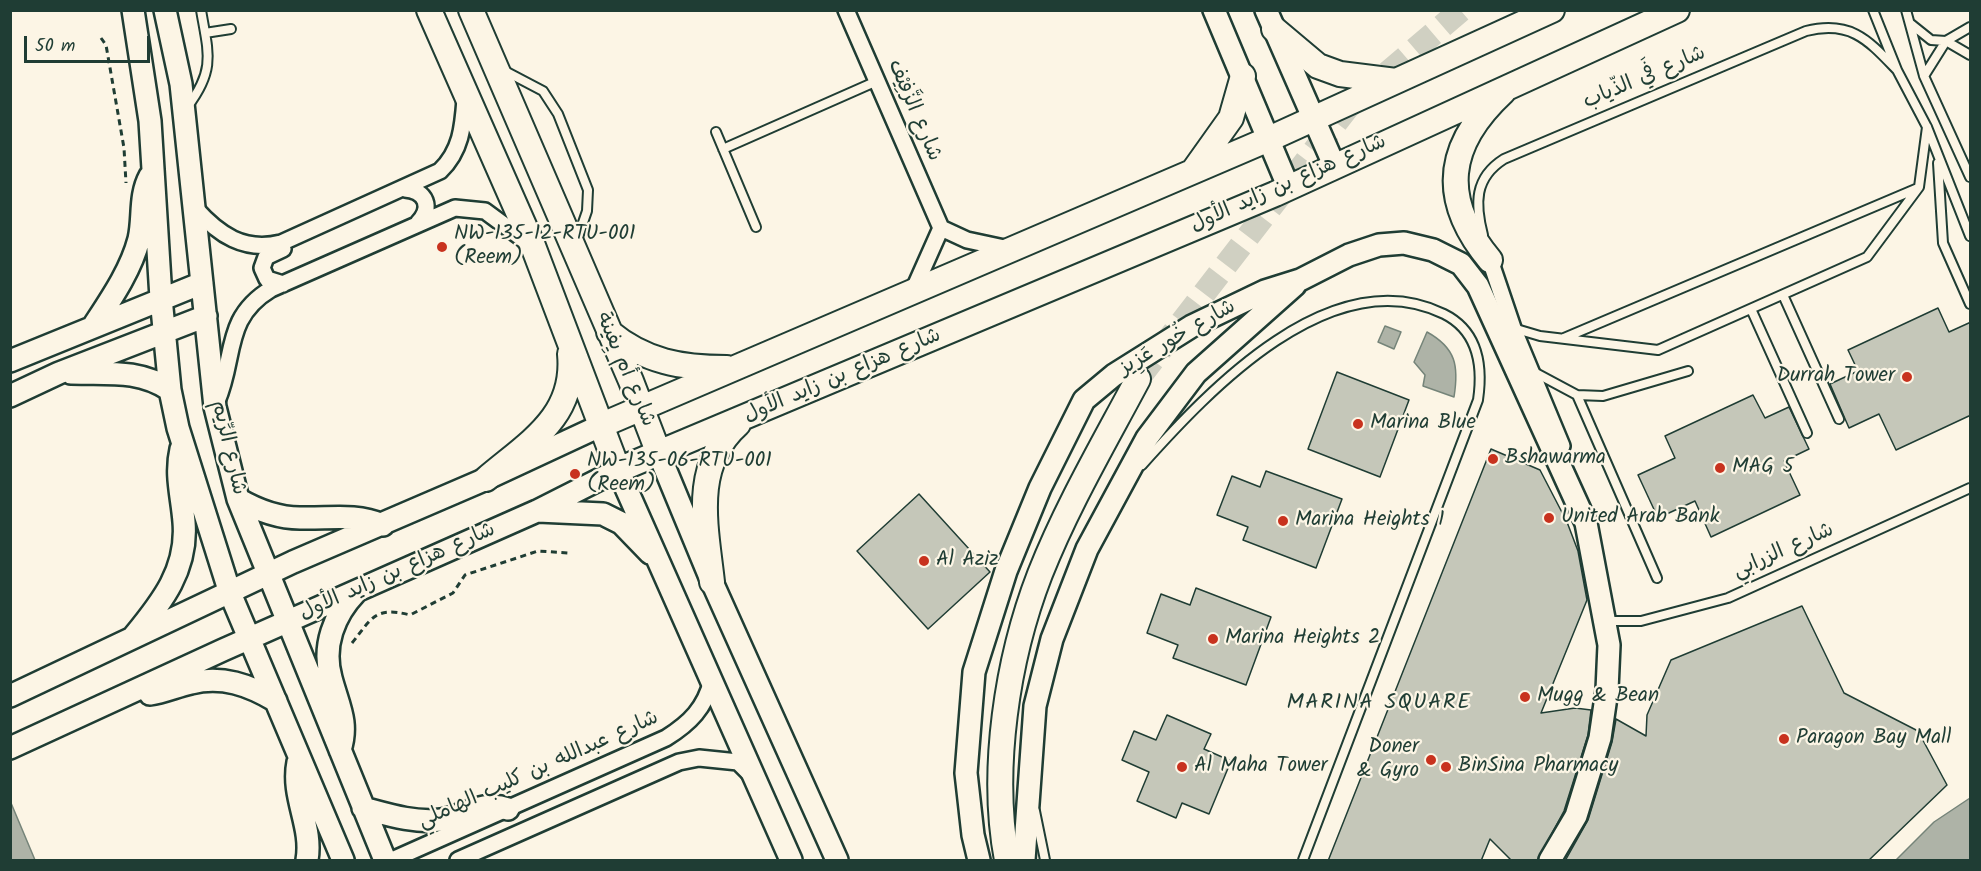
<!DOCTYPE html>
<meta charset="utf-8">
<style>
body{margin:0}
#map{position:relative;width:1981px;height:871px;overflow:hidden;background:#fcf5e5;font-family:Kalam,sans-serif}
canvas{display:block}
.frame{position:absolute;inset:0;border:12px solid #1f3d34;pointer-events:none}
.scale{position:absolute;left:24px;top:36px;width:126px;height:27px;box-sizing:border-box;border:3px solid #1f3d34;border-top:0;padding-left:8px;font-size:18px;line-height:21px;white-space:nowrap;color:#1f3d34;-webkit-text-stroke:4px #fcf5e5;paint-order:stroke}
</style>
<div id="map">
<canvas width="1981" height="871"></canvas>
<div class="frame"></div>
<div class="scale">50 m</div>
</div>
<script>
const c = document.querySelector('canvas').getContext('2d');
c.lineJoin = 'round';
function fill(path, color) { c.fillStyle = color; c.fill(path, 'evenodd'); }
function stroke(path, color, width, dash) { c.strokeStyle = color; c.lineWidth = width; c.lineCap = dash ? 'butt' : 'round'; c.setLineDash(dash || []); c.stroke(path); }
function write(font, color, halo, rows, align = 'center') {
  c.font = font + ' Kalam,"Playpen Sans Arabic",sans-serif'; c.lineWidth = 4.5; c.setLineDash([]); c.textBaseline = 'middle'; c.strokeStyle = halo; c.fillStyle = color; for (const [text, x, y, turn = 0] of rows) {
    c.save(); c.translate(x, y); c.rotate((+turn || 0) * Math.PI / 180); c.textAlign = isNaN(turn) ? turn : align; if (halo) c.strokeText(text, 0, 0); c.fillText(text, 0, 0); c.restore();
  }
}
const water = new Path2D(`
 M1385 326 1401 332 1394 349 1378 342Z
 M1427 332C1456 348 1459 366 1454 397L1423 386 1425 375 1414 362Z
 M1970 798V860H1896L1934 822Z
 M11 803 35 860H11Z`);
fill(water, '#aeb3a7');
stroke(water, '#758479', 1.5);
const building = new Path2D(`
 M1938 308 1949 332 1971 322V415L1896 450 1879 414 1849 428 1830 384 1858 371 1848 350Z
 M1337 372 1409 400 1380 477 1308 449Z
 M1753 395 1765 418 1789 407 1809 449 1784 461 1800 495 1711 537 1695 501 1658 518 1638 475 1675 458 1665 436Z
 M1491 449 1540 470 1567 522 1578 551 1587 600 1541 713 1575 708 1591 710 1588 735 1564 811 1537 861H1512L1490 839 1481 861H1328Z
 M1266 471 1342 499 1316 568 1243 540 1248 527 1217 515 1232 476 1260 487Z
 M919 494 990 572 928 629 857 551Z
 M1196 588 1271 617 1246 685 1173 658 1178 645 1147 633 1161 594 1190 605Z
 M1802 606 1844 693 1918 731 1947 785 1868 861H1565L1588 820 1612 742 1616 719 1646 736 1647 715 1671 660Z
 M1167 715 1211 734 1204 749 1231 761 1209 814 1182 803 1176 818 1137 801 1149 772 1122 760 1134 731 1156 740Z`);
fill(building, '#c5c7b9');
stroke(building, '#1f3d34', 1.5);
stroke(new Path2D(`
 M1138 379 1348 107 1461 10`), '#d0d0c2', 24, [24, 12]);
const lane = new Path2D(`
 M1873 10 1897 70 1927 127 1970 236
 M1906 10 1924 76 1970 177
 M1911 24 1931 40 1946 41 1970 55
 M205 33 231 29
 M503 70 543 91 558 114 588 190 587 211 577 240
 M1924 76 1946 41 1970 27
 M188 106C216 69 208 52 201 10
 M716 132 756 227
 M723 149 877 81
 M1938 163 1943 243 1970 304
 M1483 235C1475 204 1474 178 1504 159L1806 31C1851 20 1868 40 1897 70
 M1783 295 1839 419
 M1751 309 1807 433
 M1513 328 1540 336 1658 350 1867 257 1919 187 1927 127
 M1564 338 1918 188
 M1534 372 1577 395 1603 396 1688 371
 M1577 395 1657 578
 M1142 465C1209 390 1332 259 1444 314 1478 331 1483 366 1478 400L1303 860
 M1606 621H1641L1728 598 1970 488
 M1035 811 1045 860`);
const street = new Path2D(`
 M846 10 941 228 967 240 1009 249
 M405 189C426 191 433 207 418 223
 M195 208C219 235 244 252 281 243L440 171C461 151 463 127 465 99
 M1490 260 1513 328 1562 446
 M283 284 267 279 262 268 266 257 283 249
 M913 291 941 228
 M217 401C236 357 223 318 271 289L455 208 485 211 527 242
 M392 860 666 738C690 723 705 708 712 680
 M458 860 679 762 699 758 738 762 750 774`);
const secondary = new Path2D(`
 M133 10 150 121 161 298 170 390 178 428 230 593 343 860
 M165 10 181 84 215 407 238 499 385 860
 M1214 10 1288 186
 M1266 10 1334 165
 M94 325C111 299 131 270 139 239 144 218 139 196 150 176
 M10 361 202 283
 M71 373C107 374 139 369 170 390
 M10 396 59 373 206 316
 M659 454 712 582 837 860
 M238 499C257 510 277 518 300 518 330 519 354 513 383 525
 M538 511 603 514 621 523 650 553
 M134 636C162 602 188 569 184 522 182 496 175 475 181 449
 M150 694C164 692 177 686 191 683 222 675 249 685 276 701
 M10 696 293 562 486 479 602 425
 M10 748 223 650 537 511 618 470 791 860
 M340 750C349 722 338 705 331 678 322 646 334 615 356 592
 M298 762C291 797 313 826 307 860
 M363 808C389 815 414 823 441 820 465 816 482 800 508 809
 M979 860 973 835 966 773 974 672 1006 571 1040 488 1084 400 1114 375 1192 326 1265 291 1300 280 1349 255 1379 245 1404 243 1433 250 1461 264 1478 286 1586 523 1609 645 1607 690 1600 738 1576 816 1550 860
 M1024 860 1035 706 1052 639 1087 549 1147 438 1196 373 1295 285`);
const primary = new Path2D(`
 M429 10 533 246 618 470 1275 194 1677 10
 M471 10 631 381 659 454
 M1274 29 1318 66 1340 74 1396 81
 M1194 170 1231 118 1243 76
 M1490 260C1439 199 1446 145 1503 92
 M609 332C645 362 682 368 727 368
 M602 425 1269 139 1552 10
 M486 479C528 443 576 417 570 354
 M712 582C706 527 691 466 738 424
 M1007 860C990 771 1007 659 1040 574 1067 506 1104 443 1138 379`);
stroke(lane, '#1f3d34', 12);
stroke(street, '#1f3d34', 20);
stroke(secondary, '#1f3d34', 26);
stroke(primary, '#1f3d34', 28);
stroke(new Path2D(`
 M101 38 106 45 124 148 126 183
 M352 643C372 618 375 606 410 615L453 593 465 575 538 551 569 553`), '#1f3d34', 3, [6, 4.5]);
stroke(lane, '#fcf5e5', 8);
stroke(street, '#fcf5e5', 15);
stroke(secondary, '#fcf5e5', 21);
stroke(primary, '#fcf5e5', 24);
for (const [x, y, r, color] of [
 [442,247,6,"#c8321e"],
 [1907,377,6,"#c8321e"],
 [1358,424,6,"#c8321e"],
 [1493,459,6,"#c8321e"],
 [1720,468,6,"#c8321e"],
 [575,474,6,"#c8321e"],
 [1549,518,6,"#c8321e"],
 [1283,521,6,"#c8321e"],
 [924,561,6,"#c8321e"],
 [1213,639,6,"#c8321e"],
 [1525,697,6,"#c8321e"],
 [1784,739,6,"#c8321e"],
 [1431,760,6,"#c8321e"],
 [1182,767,6,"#c8321e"],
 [1446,767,6,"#c8321e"]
]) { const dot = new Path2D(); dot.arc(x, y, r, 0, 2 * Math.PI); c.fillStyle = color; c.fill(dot); stroke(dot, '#fcf5e5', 2); }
write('21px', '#1f3d34', '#fcf5e5', [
 ["شارع فَي الذّياب",1645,79,-23],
 ["شارع الزَّفِيْف",913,111,67],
 ["شارع هزاع بن زايد الأول",1289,185,-24],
 ["شارع خُور عَزِيز",1178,339,-30],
 ["شارع أم يِفينة",624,370,67],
 ["شارع هزاع بن زايد الأول",843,377,-23],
 ["شارع الرِّيم",227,448,77],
 ["شارع الزرابي",1784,552,-24],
 ["شارع هزاع بن زايد الأول",398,573,-24],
 ["شارع عبدالله بن كليب الهاملي",539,771,-24]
]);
write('21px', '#1f3d34', '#fcf5e5', [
 ["NW-135-12-RTU-001",454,235],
 ["(Reem)",454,259],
 ["Durrah Tower",1895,377,"right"],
 ["Marina Blue",1370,424],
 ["Bshawarma",1505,459],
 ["NW-135-06-RTU-001",587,462],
 ["(Reem)",587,486],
 ["MAG 5",1732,468],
 ["United Arab Bank",1561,518],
 ["Marina Heights 1",1295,521],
 ["Al Aziz",936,561],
 ["Marina Heights 2",1225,639],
 ["Mugg & Bean",1537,697],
 ["Paragon Bay Mall",1796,739],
 ["Doner",1419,748,"right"],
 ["& Gyro",1419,772,"right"],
 ["Al Maha Tower",1194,767],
 ["BinSina Pharmacy",1458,767]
], 'left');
c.letterSpacing = '1.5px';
write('22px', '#1f3d34', '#fcf5e5', [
 ["MARINA SQUARE",1379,704]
]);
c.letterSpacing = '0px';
</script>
